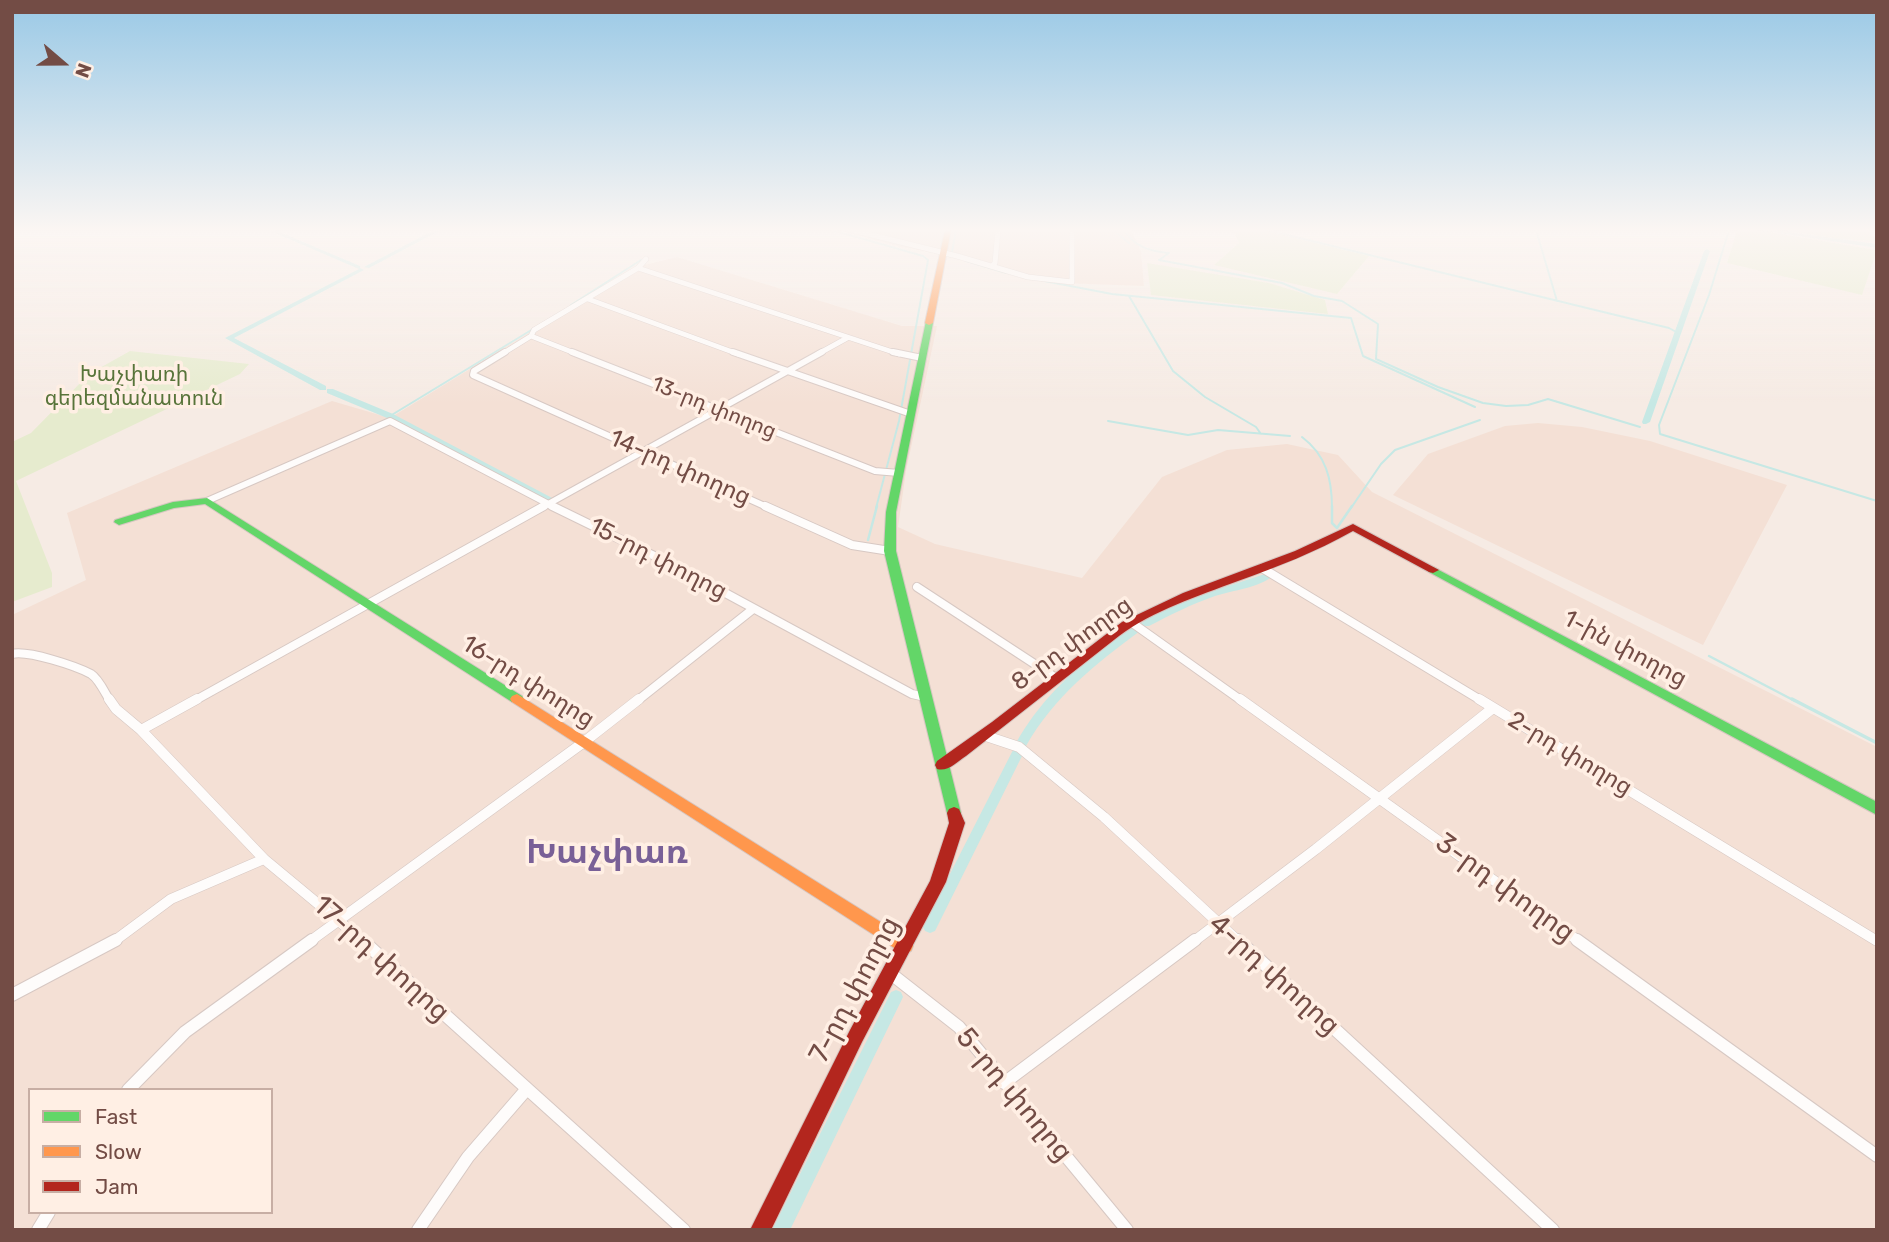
<!DOCTYPE html>
<meta charset="utf-8">
<style>
body{margin:0}
#map{position:relative;width:1889px;height:1242px;overflow:hidden;background:#f6ebe4;font-family:Rubik,sans-serif}
canvas{display:block}
.frame{position:absolute;inset:0;border:14px solid #734c45;pointer-events:none}
.legend{position:absolute;left:28px;top:1088px;width:245px;height:126px;box-sizing:border-box;background:#ffefe4;border:2px solid #c7aea4;margin:0;padding:9px 12px;list-style:none;font-size:21px;color:#734c45}
.legend li{display:flex;align-items:center;gap:14px;height:35px}
.legend b{width:35px;border:2px solid #c7aea4}
.north{position:absolute;left:28px;top:28px;width:70px;height:70px;-webkit-text-stroke:5px #ffefe4;paint-order:stroke;rotate:110deg;font-size:19px;font-weight:700;line-height:28px;text-align:center;color:#734c45}
.north::after{content:'';display:block;margin:auto;width:24px;height:32px;background:#734c45;clip-path:polygon(50% 0,100% 100%,50% 72%,0 100%)}
</style>
<div id="map">
<canvas width="1889" height="1242"></canvas>
<div class="frame"></div>
<ul class="legend">
<li><b style="height:9px;background:#63d668"></b>Fast</li>
<li><b style="height:9px;background:#ff974d"></b>Slow</li>
<li><b style="height:9px;background:#b3261e"></b>Jam</li>
</ul>
<div class="north">N</div>
</div>
<script>
const c = document.querySelector('canvas').getContext('2d');
c.lineJoin = 'round';
function fill(path, color) { c.fillStyle = color; c.fill(path, 'evenodd'); }
function stroke(path, color, width, dash) { c.strokeStyle = color; c.lineWidth = width; c.lineCap = dash ? 'butt' : 'round'; c.setLineDash(dash || []); c.stroke(path); }
function write(font, color, halo, rows, align = 'center') {
  c.font = font + ' Rubik,"Noto Sans Armenian",sans-serif'; c.lineWidth = 7; c.setLineDash([]); c.textBaseline = 'middle'; c.strokeStyle = halo; c.fillStyle = color; for (const [text, x, y, turn = 0] of rows) {
    c.save(); c.translate(x, y); c.rotate((+turn || 0) * Math.PI / 180); c.textAlign = isNaN(turn) ? turn : align; if (halo) c.strokeText(text, 0, 0); c.fillText(text, 0, 0); c.restore();
  }
}
fill(new Path2D(`
 M839 230H1131L1141 251 1144 286 1062 283 952 256 900 247Z
 M677 257 902 326H937L906 471 898 527 935 544 1082 578 1162 477 1227 450 1287 444 1338 455 1372 492 1877 747V1230H12V615L86 580 67 513 332 401 390 418 636 267ZM30 1090H271V1212H30Z
 M1538 423 1582 427 1650 441 1787 485 1703 645 1393 495 1428 454 1505 426Z`), '#f4e0d5');
fill(new Path2D(`
 M1233 230H1263L1369 256 1337 294 1214 265 1239 243Z
 M1737 230H1756L1877 250 1862 295 1727 263Z
 M1783 230H1870L1877 241 1839 239Z
 M1147 263 1269 283 1325 300 1328 314 1151 295Z
 M130 351 249 364 240 374 16 481 52 573V587L12 602V442L31 433 89 374Z`), '#e6ebce');
stroke(new Path2D(`
 M832 230 923 256 928 260 899 421 876 508
 M1113 230 1129 243
 M1124 230C1135 247 1149 251 1169 253L1159 260 1282 283 1314 296 1342 301 1378 324 1376 359 1438 387 1483 403 1506 406 1528 405 1548 399 1640 427
 M1267 230 1669 328 1678 333
 M1536 230 1557 301
 M1729 230 1709 295 1659 425 1660 434 1877 501
 M952 252 956 230
 M966 261 1006 273
 M1044 281 1112 294 1351 318 1363 356 1475 407
 M1129 296 1173 371 1205 397 1256 427 1261 434
 M571 305 641 260
 M390 416 533 329
 M1108 421 1188 435 1218 430 1290 436
 M1302 437C1326 455 1332 479 1332 508
 M1351 508 1381 464 1395 450 1480 420`), '#c6e8e4', 2);
stroke(new Path2D(`
 M1332 506V523L1337 528 1352 506
 M868 540 877 506
 M1709 656 1795 701`), '#c6e8e4', 2.5);
stroke(new Path2D(`
 M1792 699 1877 743`), '#c6e8e4', 3.5);
fill(new Path2D(`
 M268 230H275L360 266V268L364 270 234 338 326 386V390H320L225 338 359 269Z
 M434 230H441L369 268 364 267Z
 M1760 230H1774L1877 244V248Z
 M1707 249 1710 251 1650 422 1646 424H1643L1642 422 1704 251Z
 M327 389H333L393 414 556 500 551 503 548 502 387 418 327 393Z
 M1268 573 1273 576C1258 588 1234 590 1215 596 1192 604 1170 615 1149 626H1141L1140 624 1150 617 1188 599Z
 M1136 626 1140 627 1141 629 1140 631C1095 664 1054 697 1026 746H1018L1016 743C1038 704 1068 674 1104 647 1114 640 1125 630 1136 626Z
 M1018 748 1022 749 1024 752 935 931 930 933 925 931 923 927 925 923 1012 752 1014 749Z
 M896 990 901 992 903 997 790 1230H772L891 992Z`), '#c6e8e4');
const streetFar4 = new Path2D(`
 M852 230 957 256 1028 277 1072 282V230
 M992 266 995 263 998 230
 M638 268 899 354
 M588 299 738 354
 M531 336 577 354
 M502 354 531 336 534 330 638 268 646 259
 M818 354 847 338`);
const streetFar3 = new Path2D(`
 M505 352 474 371 473 375 769 508
 M572 352 875 471 899 473
 M733 352 911 414
 M893 352 922 358
 M207 501 390 421 556 508
 M541 508 822 352`);
const streetFar2 = new Path2D(`
 M552 506 681 569 912 694 925 697
 M765 506 852 545 890 551
 M1262 568 1482 701
 M917 587 1056 678
 M1131 622 1242 701
 M12 654C28 650 76 666 91 674 99 679 105 693 110 701
 M194 701 544 506
 M637 701 753 609`);
const streetFar1 = new Path2D(`
 M109 699 116 709 141 730 264 859 364 942
 M1240 699 1580 942
 M1479 699 1877 941
 M141 730 197 699
 M986 736 1019 747 1104 817 1239 942
 M113 942 171 899 264 859
 M309 942 584 742 639 699
 M1193 942 1316 849 1493 708`);
const street = new Path2D(`
 M362 940 684 1230
 M1238 940 1553 1230
 M1577 940 1877 1156
 M890 973 959 1027 1127 1230
 M12 995 116 940
 M1004 1083 1195 940
 M128 1090 185 1032 312 940
 M38 1230 49 1212
 M418 1230 468 1157 526 1090`);
const fast = new Path2D(`
 M926 321 933 323 896 512V551L961 813 959 817 954 819 949 817 947 813 884 551 886 512Z
 M207 498 522 696 524 699 522 702H512L205 504 174 508 119 525 114 522 115 520 173 502Z
 M1433 567 1877 802V815L1429 572 1427 570Z`);
const slow = new Path2D(`
 M945 230H951L933 323 929 325 925 323Z
 M517 694 911 941 913 946 911 951 905 953 899 951 512 702 510 699 512 696Z`);
const jam = new Path2D(`
 M1353 524 1439 570 1433 573 1429 572 1353 531C1316 552 1277 567 1238 581 1198 596 1154 610 1119 636L966 756C957 762 948 772 937 769L935 765 937 761 992 722 1122 622 1183 593 1295 551Z
 M954 807 959 809 965 823 946 882 862 1042 771 1230H750L850 1030 930 881 949 823 947 813 949 809Z`);
stroke(streetFar4, '#d7c8c3', 6);
stroke(streetFar3, '#d7c8c3', 8);
stroke(streetFar2, '#d7c8c3', 10);
stroke(streetFar1, '#d7c8c3', 11);
stroke(street, '#d7c8c3', 14);
stroke(fast, '#d6c6c1', 2);
stroke(slow, '#d6c6c1', 2);
stroke(jam, '#d6c6c1', 2);
stroke(streetFar4, '#fefcfb', 5);
stroke(streetFar3, '#fefcfb', 6);
stroke(streetFar2, '#fefcfb', 8);
stroke(streetFar1, '#fefcfb', 10);
stroke(street, '#fefcfb', 12);
fill(fast, '#63d668');
fill(slow, '#ff974d');
fill(jam, '#b3261e');
const sky = c.createLinearGradient(0, 0, 0, 404);
sky.addColorStop(0, '#9ac9e6');
sky.addColorStop(0.57, '#fbf6f3');
sky.addColorStop(1, '#fbf6f300');
c.fillStyle = sky;
c.fillRect(0, 0, 1889, 404);
write('21px', '#58743a', '#ffefe4', [
 ["Խաչփառի",134,375],
 ["գերեզմանատուն",134,399]
]);
write('21px', '#734c45', '#ffefe4', [
 ["13-րդ փողոց",714,408,22]
]);
write('24px', '#734c45', '#ffefe4', [
 ["14-րդ փողոց",680,468,24],
 ["15-րդ փողոց",658,559,27],
 ["8-րդ փողոց",1072,644,-36],
 ["1-ին փողոց",1625,649,28],
 ["16-րդ փողոց",528,682,32],
 ["2-րդ փողոց",1570,754,31]
]);
write('28px', '#734c45', '#ffefe4', [
 ["3-րդ փողոց",1505,888,36],
 ["17-րդ փողոց",381,959,42],
 ["4-րդ փողոց",1274,975,42],
 ["7-րդ փողոց",855,990,-62],
 ["5-րդ փողոց",1014,1095,50]
]);
write('bold 33px', '#796097', '#ffefe4', [
 ["Խաչփառ",607,853]
]);
</script>
